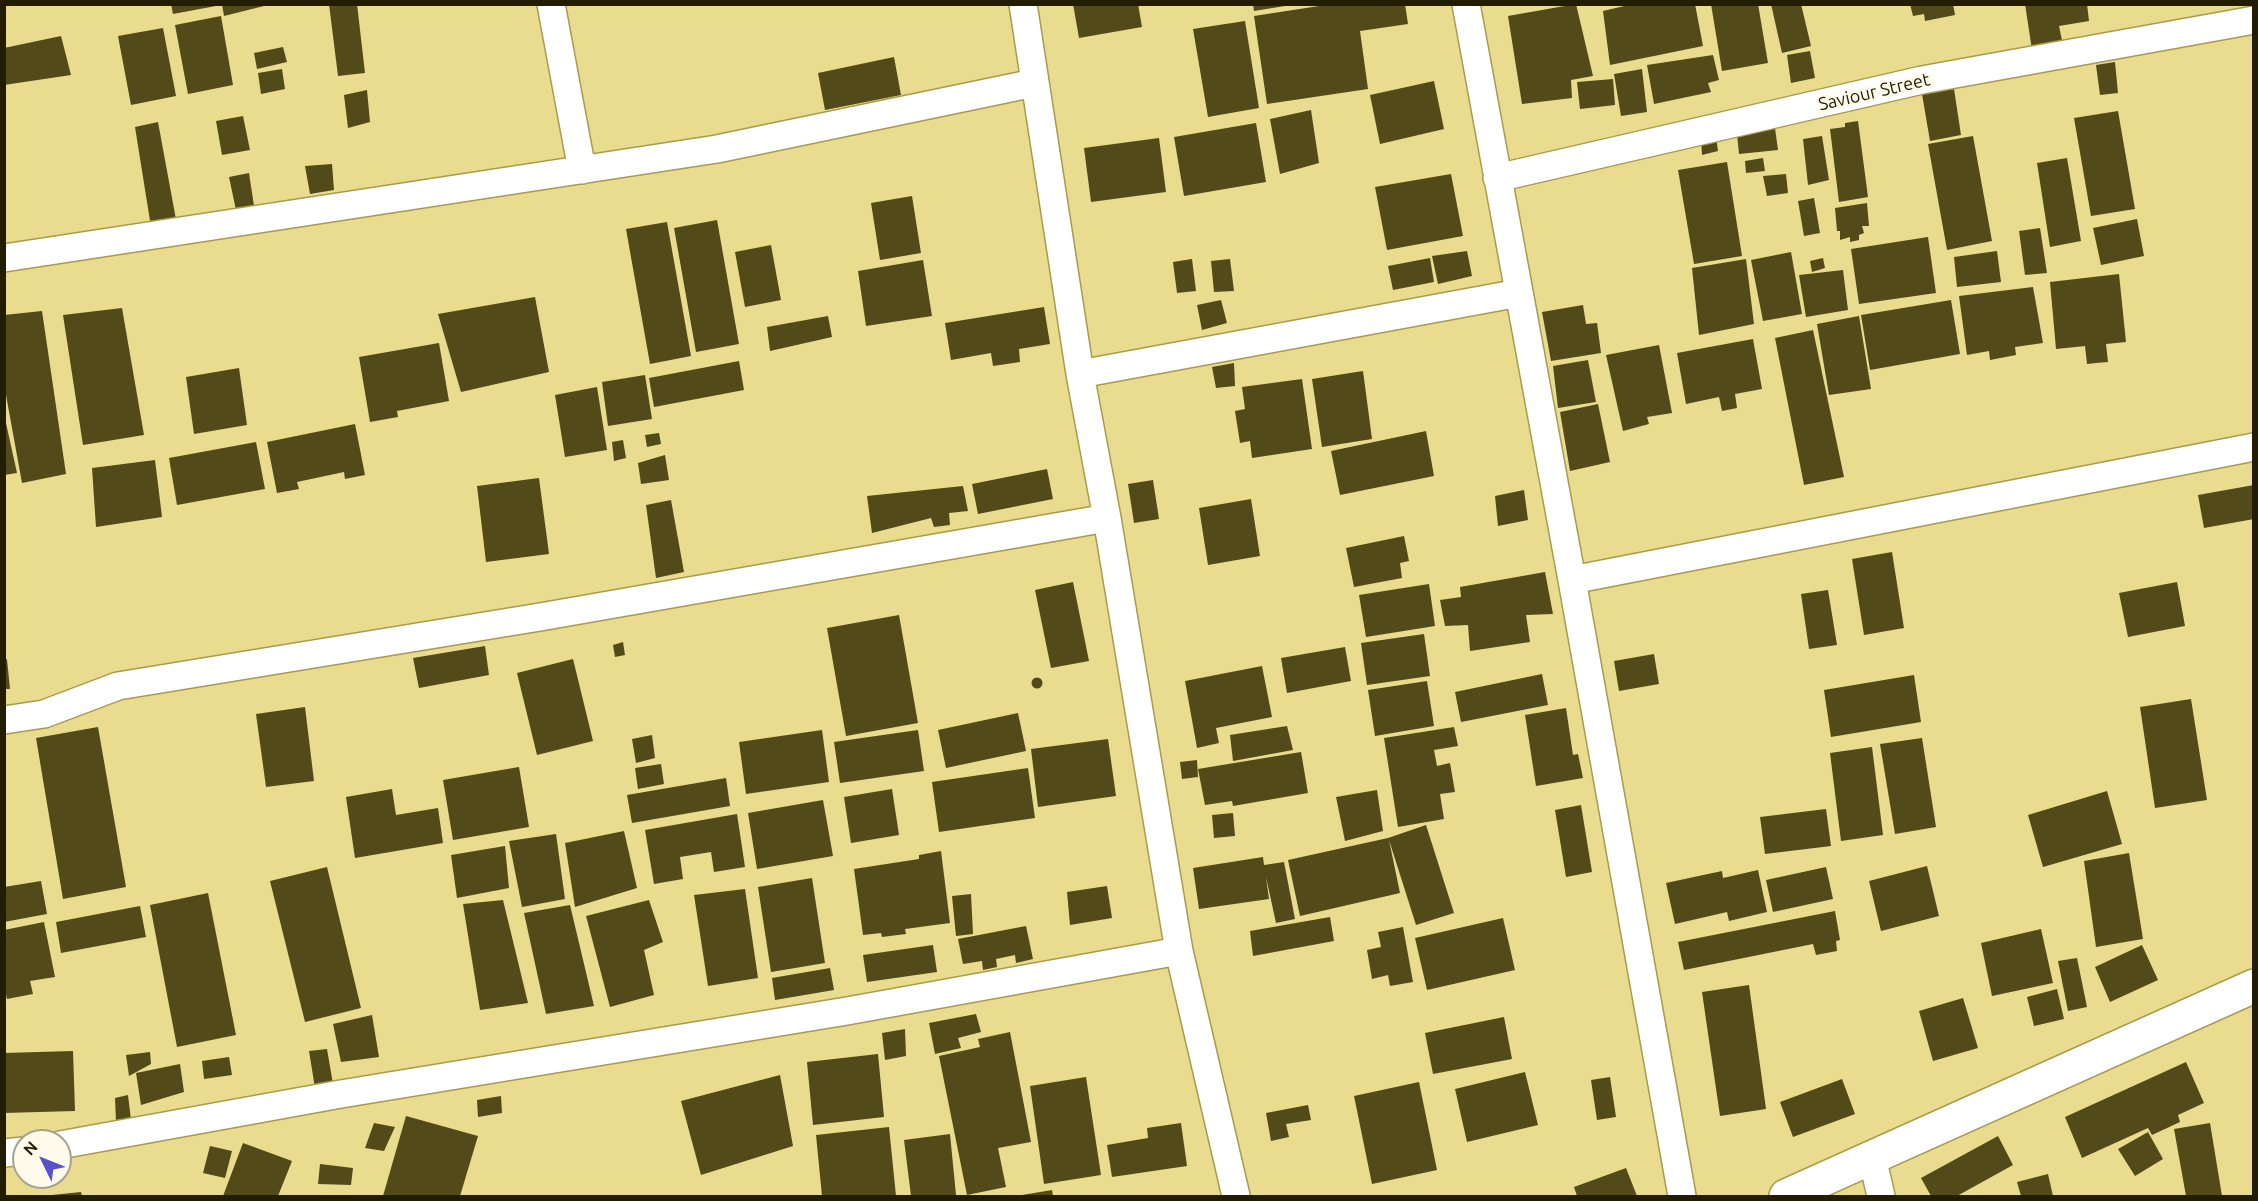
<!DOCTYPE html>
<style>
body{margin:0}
#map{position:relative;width:2258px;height:1201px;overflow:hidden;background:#e9dc8f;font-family:Ubuntu,sans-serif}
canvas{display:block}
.frame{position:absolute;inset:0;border:6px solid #221d00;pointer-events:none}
.north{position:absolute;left:12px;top:1129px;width:60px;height:60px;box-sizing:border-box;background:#fefbed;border:2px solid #a6a28e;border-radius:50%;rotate:313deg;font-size:16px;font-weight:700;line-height:24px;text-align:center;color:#221d00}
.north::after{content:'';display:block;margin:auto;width:21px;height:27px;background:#5652c9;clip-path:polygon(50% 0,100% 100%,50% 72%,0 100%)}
</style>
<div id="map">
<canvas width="2258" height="1201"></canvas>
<div class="frame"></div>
<div class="north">N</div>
</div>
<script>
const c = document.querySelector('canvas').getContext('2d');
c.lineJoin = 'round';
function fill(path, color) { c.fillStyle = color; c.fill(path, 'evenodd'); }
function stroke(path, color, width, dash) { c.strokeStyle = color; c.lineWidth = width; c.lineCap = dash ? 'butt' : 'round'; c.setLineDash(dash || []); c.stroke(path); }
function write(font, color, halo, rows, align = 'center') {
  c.font = font + ' Ubuntu,sans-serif'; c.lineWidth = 6; c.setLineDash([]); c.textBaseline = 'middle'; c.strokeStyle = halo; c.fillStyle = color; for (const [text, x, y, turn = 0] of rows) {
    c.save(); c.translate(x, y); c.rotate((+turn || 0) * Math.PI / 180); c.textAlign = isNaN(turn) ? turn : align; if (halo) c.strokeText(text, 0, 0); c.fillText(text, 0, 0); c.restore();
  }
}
fill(new Path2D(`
 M171 4H216V6L173 14Z
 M222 4H267L268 5 224 16Z
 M329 4H357L365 73 338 76Z
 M1073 4H1138L1142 27 1079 38Z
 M1253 4H1285V6L1254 11Z
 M1332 4H1405L1408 24 1360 31 1368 89 1267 104 1254 16Z
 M1576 4 1593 76 1571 80 1572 98 1522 104 1508 16Z
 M1633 4H1695L1703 46 1610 65 1603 11Z
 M1711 4H1758L1768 63 1722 71Z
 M1771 4H1801L1811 46 1782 53Z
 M1910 4H1953L1955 15 1925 21 1924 14 1913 16Z
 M2025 4H2087L2089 21 2059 26 2063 45 2032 50Z
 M221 16 233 85 188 94 175 25Z
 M1245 21 1259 108 1208 117 1193 29Z
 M163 28 176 96 131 105 118 36Z
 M61 36 71 75 4 85V48Z
 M283 47 287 62 257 69 254 53Z
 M1810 51 1815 78 1791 83 1787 55Z
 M1713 55 1719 80 1708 83 1711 92 1654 104 1647 65Z
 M894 57 901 95 825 110 818 73Z
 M2115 62 2118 93 2100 95 2096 65Z
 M282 69 285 89 261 94 258 73Z
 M1642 69 1647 112 1621 116 1614 74Z
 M1613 79 1615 105 1580 109 1577 82Z
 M1434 81 1444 129 1380 144 1370 95Z
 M1954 89 1961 135 1930 141 1922 94Z
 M367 90 370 122 348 128 344 95Z
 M1311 110 1319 163 1280 174 1270 119Z
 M2118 111 2135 209 2091 216 2074 118Z
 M243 116 250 150 222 155 216 121Z
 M1858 121 1868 197 1839 202 1830 129 1845 127V123Z
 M158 122 177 225 151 227 135 127Z
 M1256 123 1266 182 1184 196 1174 137Z
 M1775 128 1778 150 1739 154 1737 134Z
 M1716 136 1718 151 1702 155 1701 139Z
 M1822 136 1829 180 1808 185 1803 139Z
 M1973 136 1992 241 1947 250 1928 144Z
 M1159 138 1166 192 1091 202 1084 148Z
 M1763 158 1765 171 1746 173 1745 161Z
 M2067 158 2081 241 2050 247 2037 163Z
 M1727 162 1742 256 1694 264 1678 170Z
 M332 164 334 190 310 194 305 166Z
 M249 173 254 206 236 210 229 177Z
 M1451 174 1463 236 1387 250 1375 187Z
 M1786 174 1788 193 1767 196 1763 176Z
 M912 196 921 253 880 260 871 203Z
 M1814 198 1820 233 1804 236 1798 201Z
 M1867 203 1869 226H1862L1864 233 1859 235V240L1850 242V237L1840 240V231H1837L1835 208Z
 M2137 219 2144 256 2101 265 2093 228Z
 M717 220 739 344 696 352 674 228Z
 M667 222 691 356 650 364 626 229Z
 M2040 228 2047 273 2025 275 2019 231Z
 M1928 237 1936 293 1859 304 1851 249Z
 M771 245 781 300 745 307 735 252Z
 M1467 251 1472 276 1438 284 1432 256Z
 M1997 251 2001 282 1957 287 1954 257Z
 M1791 252 1802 314 1763 321 1751 260Z
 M1430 258 1434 282 1393 290 1388 266Z
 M1823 258 1825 268 1812 272 1810 261Z
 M1192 259 1196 291 1177 293 1173 262Z
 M1230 259 1234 291 1214 292 1211 261Z
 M1746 259 1754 324 1699 335 1692 268Z
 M923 260 932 316 866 326 858 271Z
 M1843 270 1848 310 1806 317 1799 275Z
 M2119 274 2126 342 2106 344 2108 362 2096 363 2087 364 2085 346 2056 349 2050 282Z
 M2033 287 2043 343 2015 347 2016 355 1990 360 1989 351 1967 355 1959 296Z
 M535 297 549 372 461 392 438 314Z
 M1221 300 1227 323 1202 330 1197 305Z
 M1951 300 1960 354 1870 370 1861 315Z
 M1583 305 1586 324 1597 323 1601 353 1551 361 1542 312Z
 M1044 307 1050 344 1019 349 1020 362 993 366 991 353 951 360 945 323Z
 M122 308 144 435 83 445 63 315Z
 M42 311 66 474 22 483 4 384V315Z
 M828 316 832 337 770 351 767 327Z
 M1859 316 1871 389 1829 395 1817 324Z
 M1813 330 1844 477 1804 485 1775 338Z
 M1753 339 1762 389 1735 394 1737 408 1722 411 1719 397 1686 404 1677 353Z
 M439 343 449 401 397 411 398 417 370 422 359 357Z
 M1659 345 1672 413 1647 417 1649 424 1623 431 1606 355Z
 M1588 360 1596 402 1558 408 1553 366Z
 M739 361 744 390 654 407 649 378Z
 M1234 363 1235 386 1216 388 1212 367Z
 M239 368 247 425 194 434 186 377Z
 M1363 371 1372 439 1322 447 1312 379Z
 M645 375 652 419 608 426 602 382Z
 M1302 379 1312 449 1252 458 1250 441 1240 443 1235 411 1245 409 1242 387Z
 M597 387 607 450 565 457 555 395Z
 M1598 404 1610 462 1570 471 1560 412Z
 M4 414 17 473 4 475Z
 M355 424 365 475 345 479 344 472 297 482 299 489 277 493 267 442Z
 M1426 431 1434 476 1340 495 1331 451Z
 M659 433 661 444 647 447 645 435Z
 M623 440 626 458 614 461 612 442Z
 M256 442 265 489 177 505 169 458Z
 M665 455 669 480 641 484 638 463Z
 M155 460 162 517 96 527 92 468Z
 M1047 469 1053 499 978 514 972 484Z
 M539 478 549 554 486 562 477 486Z
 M1153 480 1159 519 1134 523 1128 484Z
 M2254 485V519L2204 528 2198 495Z
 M963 486 968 511 949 513 950 525 934 527 931 518 872 533 867 496Z
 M1524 490 1528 520 1498 526 1495 496Z
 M1251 499 1260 556 1208 565 1199 508Z
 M671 500 684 572 656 578 646 505Z
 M1404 536 1409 561 1400 563 1402 578 1354 587 1346 548Z
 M1892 552 1904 628 1864 635 1852 559Z
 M1545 572 1553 614 1526 615 1530 642 1470 651 1468 625 1445 626 1440 600 1461 597 1460 587Z
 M1073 582 1089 661 1051 668 1035 590Z
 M2177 582 2185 626 2128 637 2119 593Z
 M1429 584 1435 626 1366 637 1359 595Z
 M1828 590 1837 645 1809 649 1801 594Z
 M899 615 918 723 846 736 827 628Z
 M1424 634 1430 676 1367 685 1361 643Z
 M623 642 625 655 615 657 613 645Z
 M485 646 489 675 419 688 413 658Z
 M1345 647 1351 681 1287 693 1281 658Z
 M1654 654 1659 684 1619 691 1614 661Z
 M7 659 10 689H4V660Z
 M573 659 593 741 537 755 517 673Z
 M1262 666 1272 717 1216 728 1219 743 1197 748 1185 681Z
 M1542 674 1548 705 1461 722 1455 692Z
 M1914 675 1921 722 1831 737 1824 690Z
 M1031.5 683a5.5 5.5 0 1 1 11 0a5.5 5.5 0 1 1-11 0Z
 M1427 681 1434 726 1375 736 1368 690Z
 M2191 699 2207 800 2155 808 2140 707Z
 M305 707 314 781 266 787 256 714Z
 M1566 708 1573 755 1578 754 1583 778 1536 786 1525 715Z
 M1018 713 1026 751 946 768 938 730Z
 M1287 726 1293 750 1233 761 1230 735Z
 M98 727 126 887 63 899 36 738Z
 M1454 727 1458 746 1434 750 1437 766 1450 763 1455 792 1440 794 1444 819 1398 827 1384 738Z
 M822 730 829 782 746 794 739 742Z
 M918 730 924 771 840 783 834 742Z
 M652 735 655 758 636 763 632 739Z
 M1922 738 1936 827 1895 834 1880 744Z
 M1108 739 1116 796 1038 807 1031 749Z
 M1872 747 1883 835 1841 841 1830 753Z
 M1301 752 1308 793 1233 806 1232 801 1205 805 1198 769Z
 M1197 760 1198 777 1182 779 1180 762Z
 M661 764 664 784 638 789 635 768Z
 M519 767 529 827 453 840 443 780Z
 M1028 768 1035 818 939 832 932 782Z
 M726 778 730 806 632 823 627 795Z
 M392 789 396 815 438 808 443 843 355 858 346 797Z
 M892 789 899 835 851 843 844 797Z
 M1377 790 1383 831 1345 841 1336 797Z
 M2107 791 2122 844 2043 867 2028 815Z
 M823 800 833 856 757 869 748 813Z
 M1581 805 1592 872 1566 877 1555 810Z
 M1826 809 1831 846 1765 854 1760 817Z
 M1233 813 1235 836 1214 838 1212 815Z
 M737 814 745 867 714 872 711 852 680 857 683 879 654 884 645 830Z
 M1426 825 1454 913 1416 925 1389 840 1400 893 1300 916 1288 860 1388 838Z
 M624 831 637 888 575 907 565 843Z
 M556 834 565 899 522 907 509 841Z
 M505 846 509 888 457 898 451 855Z
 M941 851 950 923 905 929 906 934 882 937 881 933 863 935 854 869 919 859V855Z
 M2129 853 2143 939 2096 947 2084 861Z
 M1263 857 1264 865 1284 862 1295 919 1276 923 1266 877 1269 899 1199 909 1193 868Z
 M1927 866 1939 916 1881 931 1869 881Z
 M327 867 361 1008 305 1022 270 881Z
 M1826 867 1833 899 1773 912 1766 880Z
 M1758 870 1767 912 1729 921 1727 912 1675 924 1666 883 1722 871 1723 878Z
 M812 878 825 963 771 972 758 887Z
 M41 881 47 914 4 922V887Z
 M1107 886 1112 918 1070 925 1067 892Z
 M745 889 758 978 708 986 694 895Z
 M208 893 236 1035 177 1047 150 905Z
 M971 894 973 934 956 936 952 896Z
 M503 900 528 1003 480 1010 463 904Z
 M649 900 663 942 644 950 654 995 610 1007 586 916Z
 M570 905 594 1006 546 1014 524 913Z
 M140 906 146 937 61 953 56 922Z
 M1835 911 1840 940 1836 941 1837 951 1816 955 1813 944 1684 970 1678 942Z
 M1330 917 1334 941 1253 956 1250 931Z
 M1503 918 1515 970 1427 990 1415 938Z
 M44 922 55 977 30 981 33 994 7 999 4 986V930Z
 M1026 926 1033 959 1016 963 1015 955 996 959 997 967 983 970 982 961 963 964 958 939Z
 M1403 927 1413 982 1390 986 1388 975 1372 979 1367 950 1381 947 1378 932Z
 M2041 929 2053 983 1992 996 1981 943Z
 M933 945 937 972 867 982 863 955Z
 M2142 945 2158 980 2110 1002 2095 967Z
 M2077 958 2087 1007 2068 1011 2058 961Z
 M830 968 834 990 775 1000 772 978Z
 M1749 985 1766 1109 1720 1116 1702 992Z
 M2057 989 2064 1019 2034 1026 2027 997Z
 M1963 998 1978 1048 1933 1061 1919 1011Z
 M976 1014 981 1032 958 1038 961 1048 935 1054 929 1023Z
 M372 1015 379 1057 341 1062 333 1024Z
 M1504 1017 1512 1059 1433 1074 1425 1033Z
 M905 1029 906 1056 885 1060 882 1033Z
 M1010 1032 1031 1142 998 1148 1006 1187 967 1195 939 1056 980 1047 978 1039Z
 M327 1049 333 1084 315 1088 309 1051Z
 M73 1051 75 1111 4 1113V1053Z
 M150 1052 151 1064 129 1076 126 1055Z
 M878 1054 884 1117 813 1125 807 1062Z
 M229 1057 232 1075 204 1079 202 1061Z
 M2186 1062 2204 1103 2178 1115 2180 1122 2152 1135 2148 1128 2082 1158 2065 1117Z
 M180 1064 184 1092 141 1105 136 1073Z
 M1525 1072 1538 1125 1467 1142 1455 1089Z
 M780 1075 793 1146 701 1175 681 1101Z
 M1086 1077 1101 1175 1044 1184 1030 1086Z
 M1610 1077 1616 1117 1597 1120 1591 1080Z
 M1842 1079 1855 1114 1793 1137 1780 1102Z
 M1419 1082 1437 1170 1372 1184 1354 1096Z
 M128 1095 131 1120 116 1122 115 1098Z
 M501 1096 502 1113 478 1117 477 1100Z
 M1308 1105 1311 1120 1286 1124 1289 1137 1271 1141 1266 1113Z
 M406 1116 478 1136 460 1196H383Z
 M374 1123 395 1127 384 1151 365 1148Z
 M1181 1123 1187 1166 1112 1177 1107 1145 1148 1138 1147 1128Z
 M2210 1123 2222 1196H2186L2174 1129Z
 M889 1127 896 1196H822L816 1135Z
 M2148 1132 2163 1159 2135 1176 2118 1149Z
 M950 1134 956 1195 911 1196 904 1140Z
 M1998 1136 2013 1165 1957 1196H1931L1921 1178Z
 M243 1143 292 1161 278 1196H223Z
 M210 1146 232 1151 225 1178 203 1173Z
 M320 1164 353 1168 351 1185 318 1184Z
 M1626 1168 1637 1196H1577L1574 1187Z
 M2048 1174 2053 1196H2021L2017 1182Z
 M1052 1190 1053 1196H1022V1195Z
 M81 1192 82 1196H52V1195Z`), '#534a19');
const street = new Path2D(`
 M551 4 582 170
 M1023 4 1080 374 1107 518 1179 951 1236 1196
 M1466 4 1572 580 1682 1196
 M1497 178 1922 80 2254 20
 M4 258 717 149 1034 83
 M1080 374 1519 293
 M1572 580 2254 447
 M4 720 44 714 118 686 540 617 1107 518
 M60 1145 341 1094 847 1011 1179 951
 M4 1153 24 1151
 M1872 1157 1881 1196`);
const secondary = new Path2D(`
 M1786 1196 2254 986`);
stroke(street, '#a89b50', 30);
stroke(secondary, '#a89b50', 36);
stroke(street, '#fff', 27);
stroke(secondary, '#fff', 33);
write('18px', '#221d00', '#fefbed', [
 ["Saviour Street",1874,92,-13]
]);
</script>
